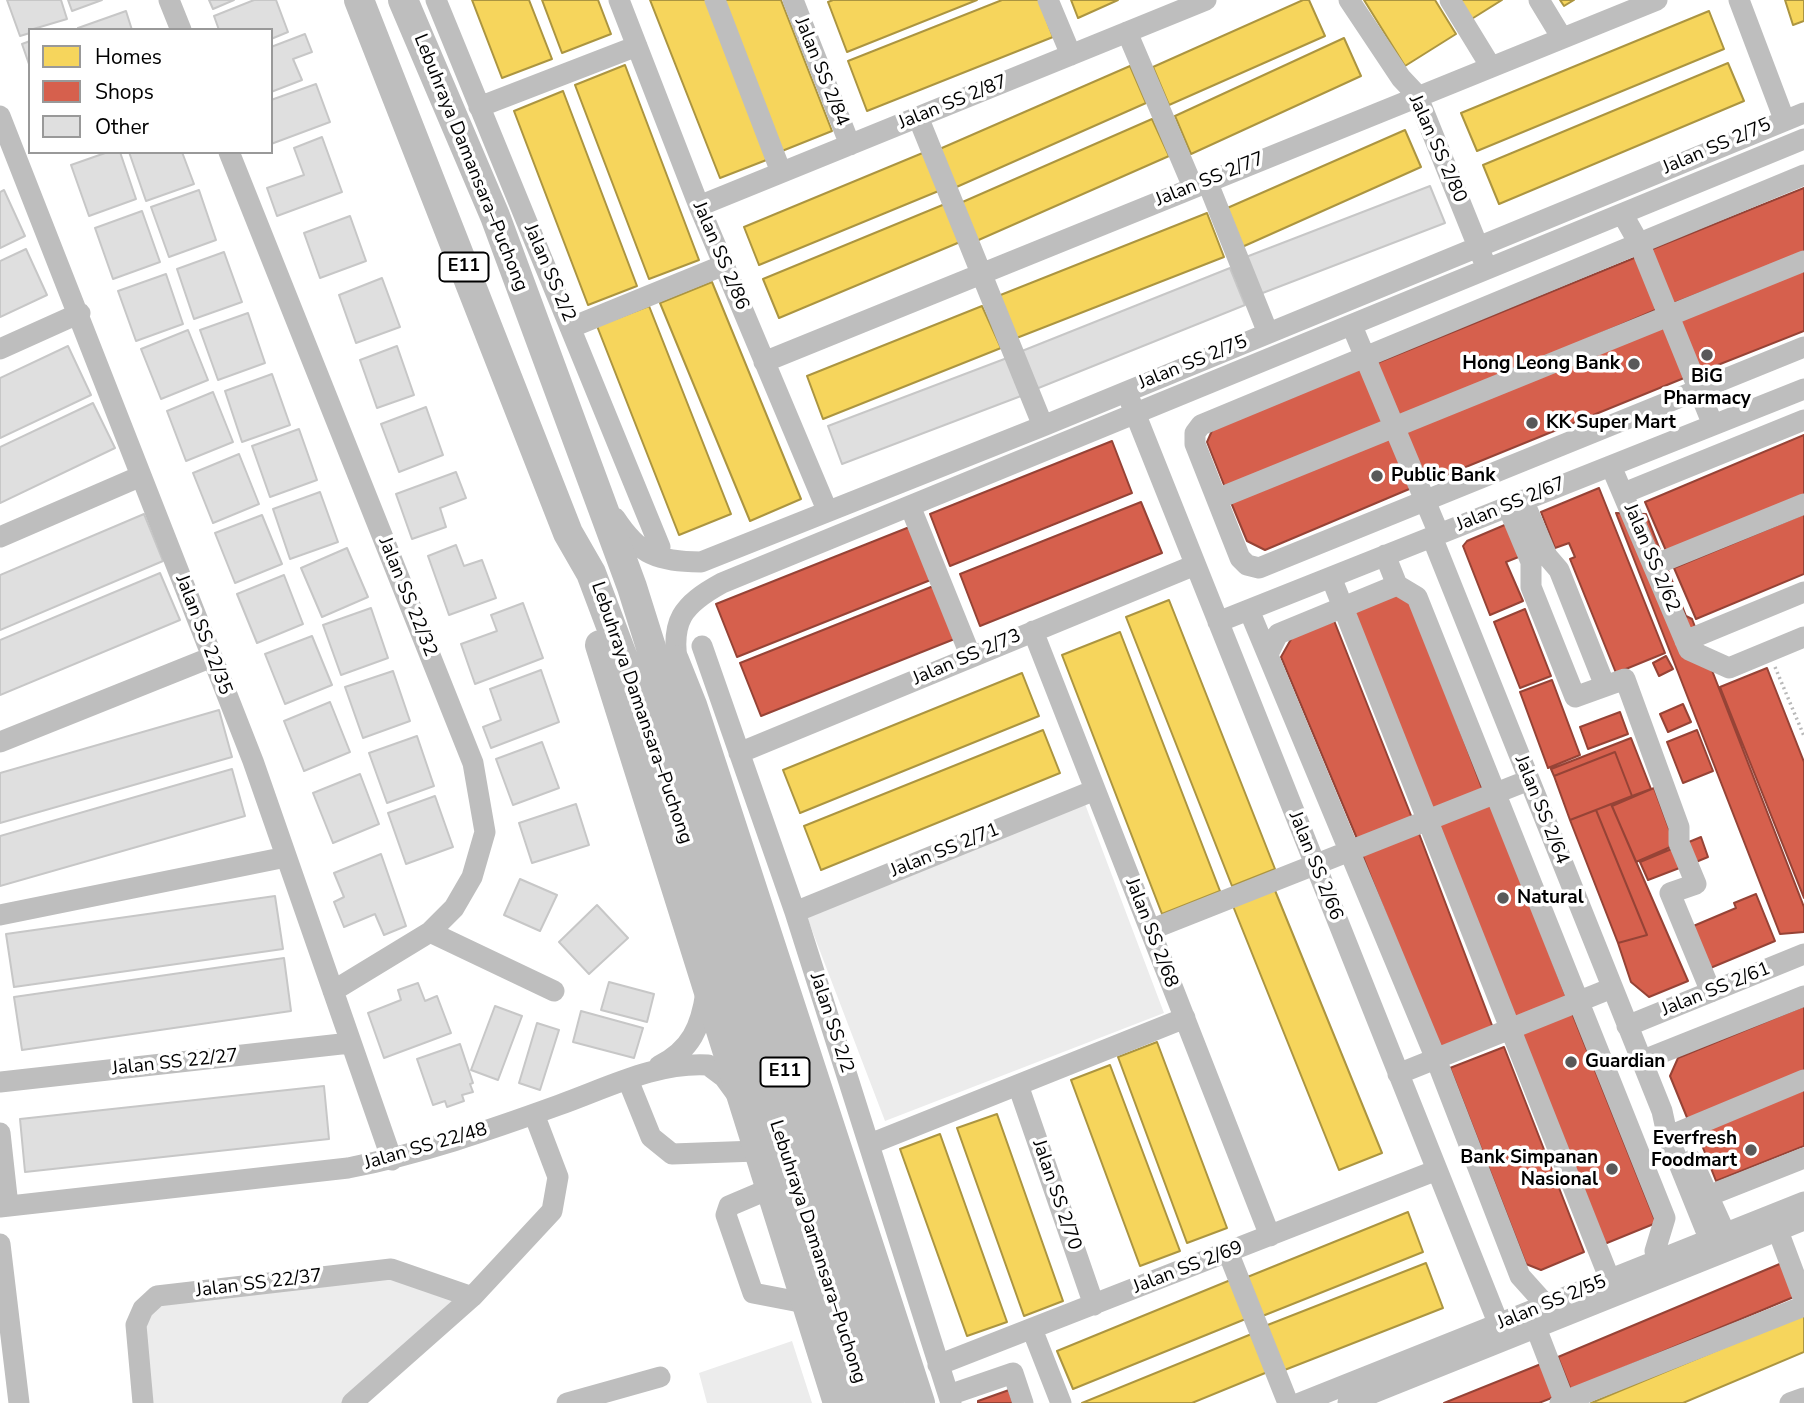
<!DOCTYPE html>
<meta charset="utf-8">
<style>
body{margin:0}
#map{position:relative;width:1804px;height:1403px;overflow:hidden;background:#fff;font-family:"Nunito Sans",sans-serif}
canvas{display:block}
.legend{position:absolute;left:28px;top:28px;width:245px;height:126px;box-sizing:border-box;background:#fff;border:2px solid #999;margin:0;padding:9px 12px;list-style:none;font-size:21px;color:#000}
.legend li{display:flex;align-items:center;gap:14px;height:35px}
.legend b{width:35px;border:2px solid #999}
</style>
<div id="map">
<canvas width="1804" height="1403"></canvas>
<ul class="legend">
<li><b style="height:19px;background:#f6d55c"></b>Homes</li>
<li><b style="height:19px;background:#d6604d"></b>Shops</li>
<li><b style="height:19px;background:#dfdfdf"></b>Other</li>
</ul>
</div>
<script>
const c = document.querySelector('canvas').getContext('2d');
c.lineJoin = 'round';
function fill(path, color) { c.fillStyle = color; c.fill(path, 'evenodd'); }
function stroke(path, color, width, dash) { c.strokeStyle = color; c.lineWidth = width; c.lineCap = dash ? 'butt' : 'round'; c.setLineDash(dash || []); c.stroke(path); }
function write(font, color, halo, rows, align = 'center') {
  c.font = font + ' "Nunito Sans",sans-serif'; c.lineWidth = 7; c.setLineDash([]); c.textBaseline = 'middle'; c.strokeStyle = halo; c.fillStyle = color; for (const [text, x, y, turn = 0] of rows) {
    c.save(); c.translate(x, y); c.rotate((+turn || 0) * Math.PI / 180); c.textAlign = isNaN(turn) ? turn : align; if (halo) c.strokeText(text, 0, 0); c.fillText(text, 0, 0); c.restore();
  }
}
fill(new Path2D(`
 M1085 804 1164 1013 885 1121 805 912Z
 M389 1271 468 1299 349 1403H149L143 1326 163 1298Z
 M792 1341 812 1403H707L699 1373Z`), '#ececec');
const homes = new Path2D(`
 M472 0H529L552 59 502 78Z
 M542 0H598L611 34 562 53Z
 M650 0H707L769 159 720 178Z
 M724 0H781L832 131 782 151Z
 M833 0H977L847 52 828 2Z
 M1002 0H1039L1053 37 867 111 848 61Z
 M1071 0H1118L1078 18Z
 M1303 0H1309L1325 36 1169 105 1153 67Z
 M1364 0H1435L1456 34 1405 66Z
 M1457 0H1502L1470 20Z
 M1560 0H1574L1564 6Z
 M1785 0H1804V21L1793 25Z
 M1709 11 1724 49 1477 151 1461 113Z
 M1344 38 1361 76 1191 154 1175 116Z
 M1728 63 1744 101 1499 204 1483 165Z
 M625 65 699 260 649 279 575 85Z
 M1130 66 1146 103 952 189 935 151Z
 M563 91 637 286 588 305 514 111Z
 M1152 119 1169 156 974 242 958 204Z
 M1405 130 1421 167 1242 247 1225 209Z
 M925 152 941 190 759 265 744 227Z
 M945 204 960 242 779 318 763 279Z
 M1207 213 1224 257 1014 339 998 296Z
 M712 282 801 499 750 521 660 303Z
 M649 306 731 514 679 535 597 326Z
 M982 306 1001 348 823 419 807 376Z
 M1169 600 1275 869 1232 886 1126 617Z
 M1120 632 1220 891 1162 914 1062 655Z
 M1022 673 1039 716 800 813 783 770Z
 M1043 730 1060 773 821 870 804 826Z
 M1274 888 1382 1153 1339 1170 1233 906Z
 M1157 1042 1227 1228 1187 1243 1118 1057Z
 M1110 1065 1180 1251 1140 1266 1071 1080Z
 M997 1114 1063 1301 1024 1316 957 1128Z
 M940 1134 1007 1322 967 1336 900 1149Z
 M1408 1212 1423 1252 1260 1317 1245 1278Z
 M1426 1263 1443 1308 1282 1371 1265 1326Z
 M1233 1279 1248 1318 1073 1389 1057 1351Z
 M1804 1314V1352L1683 1403H1591Z
 M1254 1333 1270 1371 1192 1403H1082Z`);
fill(homes, '#f6d55c');
stroke(homes, '#ac9540', 2);
const shops = new Path2D(`
 M1804 188V252L1672 304 1650 250Z
 M1639 256 1660 308 1395 422 1372 365Z
 M1804 266V331L1695 374 1674 317Z
 M1668 322 1689 376 1424 484 1400 431Z
 M1361 364 1385 424 1226 490 1207 442 1215 424Z
 M1391 432 1414 487 1265 550 1247 541 1230 500Z
 M1804 435V496L1667 553 1645 502Z
 M1112 441 1132 493 950 566 930 514Z
 M1599 488 1665 653 1616 673 1570 559 1575 557 1569 543 1555 548 1541 512Z
 M1141 502 1162 553 980 626 960 574Z
 M1616 513 1646 514 1686 616 1692 619 1804 907V932L1780 934Z
 M1804 514V574L1696 619 1674 568Z
 M1507 524 1521 556 1506 562 1523 601 1490 615 1463 546 1467 541Z
 M912 526 933 579 737 657 716 604Z
 M936 585 957 638 761 716 740 663Z
 M1391 590 1411 600 1483 791 1430 813 1351 606Z
 M1525 609 1551 676 1520 688 1494 622Z
 M1333 618 1412 818 1358 841 1281 657 1294 634Z
 M1666 656 1673 669 1659 676 1653 663Z
 M1767 668 1804 762V898L1720 687Z
 M1552 680 1580 755 1548 768 1520 692Z
 M1683 704 1691 722 1668 732 1660 714Z
 M1620 712 1628 734 1588 749 1580 727Z
 M1697 730 1713 771 1683 783 1667 742Z
 M1631 738 1651 789 1632 796 1615 752 1554 776 1551 769Z
 M1615 752 1632 796 1570 820 1554 776Z
 M1654 788 1675 845 1636 862 1612 806Z
 M1492 802 1567 999 1513 1022 1436 825Z
 M1611 804 1688 981 1649 997 1631 982 1618 943 1647 935 1596 810Z
 M1596 810 1647 935 1618 943 1570 820Z
 M1418 831 1493 1028 1439 1051 1362 854Z
 M1701 837 1708 857 1691 864 1684 844Z
 M1674 848 1682 867 1648 880 1640 862Z
 M1756 894 1775 941 1708 969 1691 927 1736 908 1734 903Z
 M1804 1006V1073L1688 1120 1670 1076 1678 1058Z
 M1572 1013 1656 1223 1602 1245 1518 1035Z
 M1504 1047 1584 1252 1541 1270 1526 1264 1450 1068Z
 M1804 1086V1146L1716 1181 1696 1130Z
 M1782 1263 1796 1296 1571 1390 1558 1357Z
 M1541 1364 1554 1397 1539 1403H1444Z
 M1009 1390 1013 1403H978V1401Z`);
fill(shops, '#d6604d');
stroke(shops, '#964336', 2);
const building = new Path2D(`
 M7 0H61L67 19 30 30V33L20 36Z
 M68 0H102L72 11Z
 M209 0H234L213 9Z
 M254 0H276L288 32 271 39V30H219L214 16Z
 M126 11 132 30H79L78 28Z
 M305 34 312 52 293 59 302 80 271 92V47Z
 M30 41V67L22 44Z
 M316 84 330 122 271 144V100Z
 M322 137 342 192 277 216 267 188 304 175 294 148Z
 M108 152H120L136 199 89 216 71 165Z
 M129 152H182L194 184 146 201Z
 M1430 186 1445 223 1260 294 1246 257Z
 M4 190 25 236 0 248V192Z
 M199 190 216 240 169 257 151 207Z
 M142 211 160 262 113 279 95 228Z
 M350 216 366 261 320 278 304 233Z
 M26 249 47 295 0 317V261Z
 M224 252 242 302 194 319 177 269Z
 M1230 268 1245 305 1036 389 1022 351Z
 M166 274 183 324 136 341 118 291Z
 M382 278 400 327 356 343 339 295Z
 M248 313 265 363 218 380 200 330Z
 M188 330 208 380 161 399 141 349Z
 M68 346 91 395 0 438V378Z
 M397 346 414 395 377 408 360 360Z
 M1007 358 1021 396 842 464 828 426Z
 M272 374 290 425 242 442 225 391Z
 M213 392 233 442 186 461 167 411Z
 M93 403 115 448 0 503V447Z
 M426 407 443 455 399 472 381 424Z
 M299 429 317 480 270 497 252 446Z
 M239 454 259 504 213 523 193 473Z
 M456 472 466 498 440 508 446 527 412 539 396 494Z
 M320 492 338 542 290 559 273 509Z
 M144 514 163 561 0 630V575Z
 M262 515 282 564 235 583 215 533Z
 M456 545 464 566 482 560 496 598 449 615 428 556Z
 M347 548 368 597 322 617 301 568Z
 M160 573 180 620 0 695V640Z
 M284 575 303 624 257 643 237 594Z
 M523 603 543 658 475 684 461 644 497 631 491 615Z
 M371 608 388 658 341 675 323 625Z
 M312 636 332 685 285 704 265 654Z
 M541 670 559 722 491 748 483 727 501 720 490 689Z
 M393 671 410 721 363 738 345 687Z
 M330 702 350 752 304 771 284 721Z
 M219 710 232 757 0 823V773Z
 M417 736 434 786 387 803 369 753Z
 M542 742 559 788 513 805 496 759Z
 M232 769 245 816 0 886V836Z
 M360 774 379 824 333 843 313 793Z
 M435 796 453 847 406 864 388 813Z
 M576 804 589 845 532 863 519 823Z
 M381 854 406 926 384 935 375 914 344 927 334 902 344 897 334 873Z
 M520 879 557 895 540 931 504 915Z
 M275 896 283 949 14 987 6 934Z
 M597 905 628 938 589 974 559 942Z
 M284 958 291 1011 22 1050 14 997Z
 M609 982 654 994 647 1022 601 1010Z
 M418 983 425 1001 437 996 451 1033 384 1058 368 1013 401 1000 398 990Z
 M495 1006 522 1016 498 1080 471 1070Z
 M581 1011 643 1028 634 1058 573 1042Z
 M537 1023 559 1030 540 1090 519 1083Z
 M460 1044 473 1083 470 1084 473 1092 462 1095 464 1101 447 1107 445 1101 433 1105 417 1059Z
 M324 1086 329 1139 25 1172 20 1119Z`);
fill(building, '#dfdfdf');
stroke(building, '#c7c7c7', 2);
stroke(new Path2D(`
 M1775 667 1804 736`), '#b9b9b9', 3.5, [2, 3.5]);
stroke(new Path2D(`
 M169 0 181 30
 M436 0 660 547
 M619 0 699 206 827 510
 M715 0 781 172
 M793 0 850 145
 M1048 0 1071 55
 M1349 0 1401 78 1417 95 1483 259
 M1450 0 1491 67
 M1539 0 1562 38
 M1739 0 1784 119
 M1127 32 1193 187
 M479 107 637 46
 M0 116 253 761 392 1160
 M918 117 1043 426
 M229 152 473 763 485 832 472 877 454 908 430 932 333 991
 M1804 175 1201 425 1195 433V444L1240 558 1247 565 1259 568 1804 347
 M1207 181 1268 333
 M699 206 1206 0
 M1623 215 1640 245 1713 425
 M1352 326 1439 534
 M572 327 724 265
 M0 349 80 313
 M764 362 1657 0
 M1131 403 1505 1340
 M1611 466 1689 650 1729 668 1804 637
 M1624 493 1804 420
 M1217 499 1804 261
 M1523 500 1547 556 1559 570 1605 686
 M910 506 971 657
 M1508 507 1531 562V587L1575 697 1625 679 1679 827V843L1696 884 1670 893 1711 992
 M615 518C640 556 657 561 701 562L1043 426 1804 113
 M0 537 141 476
 M1432 537 1662 1111 1667 1134 1715 1253
 M1385 555 1397 585 1417 597 1665 1218 1655 1251 1658 1261
 M1654 565 1804 504
 M1331 577 1610 1280
 M1249 610 1436 1059 1520 1276 1546 1305
 M1218 622 1804 389
 M1033 631 1270 1236
 M1685 641 1804 592
 M702 646 795 912 951 1403
 M1268 654 1278 634 1397 585
 M678 667C670 621 682 605 722 583L1804 139
 M0 742 212 657
 M739 753 1195 565
 M795 912 1095 790
 M0 915 286 857
 M1150 930 1529 780
 M430 932 554 991
 M1627 1026 1804 954
 M1641 1061 1804 996
 M659 1066C691 1050 701 1027 706 992
 M1398 1074 1612 988
 M628 1080 651 1137 672 1154 757 1151
 M0 1082 350 1043
 M1018 1085 1094 1305
 M1679 1132 1804 1080
 M0 1133 8 1206
 M870 1144 1185 1018
 M1692 1160 1731 1246
 M769 1189 729 1206 726 1215 753 1293 805 1303
 M1708 1196 1804 1158
 M0 1207 348 1168C420 1154 490 1130 559 1105 607 1088 656 1062 708 1065L724 1077 735 1092
 M1778 1231 1804 1300
 M0 1244 19 1403
 M1228 1252 1288 1403
 M472 1297 552 1211 558 1177 534 1114
 M1536 1328 1565 1403
 M1032 1329 1061 1403
 M938 1365 1437 1170
 M949 1395 1013 1373 1023 1403
 M143 1403 136 1325 143 1309 157 1296 391 1269 472 1297 352 1403
 M567 1403 660 1377
 M1300 1403 1804 1202
 M1348 1403 1804 1220
 M1560 1403 1804 1306
 M1790 1403 1804 1398`), '#bebebe', 21);
stroke(new Path2D(`
 M359 0 568 533 591 573 658 751 866 1403
 M403 0 495 216 632 587 889 1403
 M600 645 838 1403
 M674 660 692 705 920 1403`), '#bebebe', 30);
for (const [x, y, r, color] of [
 [1707,355,7,"#595959"],
 [1634,364,7,"#595959"],
 [1532,423,7,"#595959"],
 [1377,476,7,"#595959"],
 [1503,898,7,"#595959"],
 [1571,1062,7,"#595959"],
 [1751,1150,7,"#595959"],
 [1612,1169,7,"#595959"]
]) { const dot = new Path2D(); dot.arc(x, y, r, 0, 2 * Math.PI); c.fillStyle = color; c.fill(dot); stroke(dot, '#fff', 2.5); }
for (const [x, y, w] of [
 [464,267,49],
 [785,1072,49]
]) { const box = new Path2D(); box.roundRect(x - w / 2, y - 14.5, w, 29, 5); c.fillStyle = '#fff'; c.fill(box); stroke(box, '#000', 2); }
write('bold 18px', '#000', null, [
 ["E11",464,267],
 ["E11",785,1072]
]);
write('19px', '#000', '#fff', [
 ["Jalan SS 2/84",821,72,68],
 ["Jalan SS 2/87",953,103,-22],
 ["Jalan SS 2/75",1717,147,-23],
 ["Jalan SS 2/80",1437,149,66],
 ["Lebuhraya Damansara–Puchong",470,163,68],
 ["Jalan SS 2/77",1210,180,-22],
 ["Jalan SS 2/86",720,256,67],
 ["Jalan SS 2/2",549,273,67],
 ["Jalan SS 2/75",1193,363,-22],
 ["Jalan SS 2/67",1511,505,-22],
 ["Jalan SS 2/62",1651,558,67],
 ["Jalan SS 22/32",407,597,68],
 ["Jalan SS 22/35",203,635,69],
 ["Jalan SS 2/73",967,658,-23],
 ["Lebuhraya Damansara–Puchong",641,713,71],
 ["Jalan SS 2/64",1541,810,68],
 ["Jalan SS 2/71",945,851,-22],
 ["Jalan SS 2/66",1315,866,68],
 ["Jalan SS 2/68",1151,933,69],
 ["Jalan SS 2/61",1716,990,-22],
 ["Jalan SS 2/2",831,1023,72],
 ["Jalan SS 22/27",175,1063,-6],
 ["Jalan SS 22/48",426,1147,-16],
 ["Jalan SS 2/70",1056,1195,71],
 ["Lebuhraya Damansara–Puchong",817,1252,72],
 ["Jalan SS 2/69",1188,1268,-21],
 ["Jalan SS 22/37",259,1284,-7],
 ["Jalan SS 2/55",1552,1303,-22]
]);
write('bold 19px', '#000', '#fff', [
 ["Hong Leong Bank",1620,364,"right"],
 ["BiG",1707,377,"center"],
 ["Pharmacy",1707,399,"center"],
 ["KK Super Mart",1546,423],
 ["Public Bank",1391,476],
 ["Natural",1517,898],
 ["Guardian",1585,1062],
 ["Everfresh",1737,1139,"right"],
 ["Foodmart",1737,1161,"right"],
 ["Bank Simpanan",1598,1158,"right"],
 ["Nasional",1598,1180,"right"]
], 'left');
</script>
